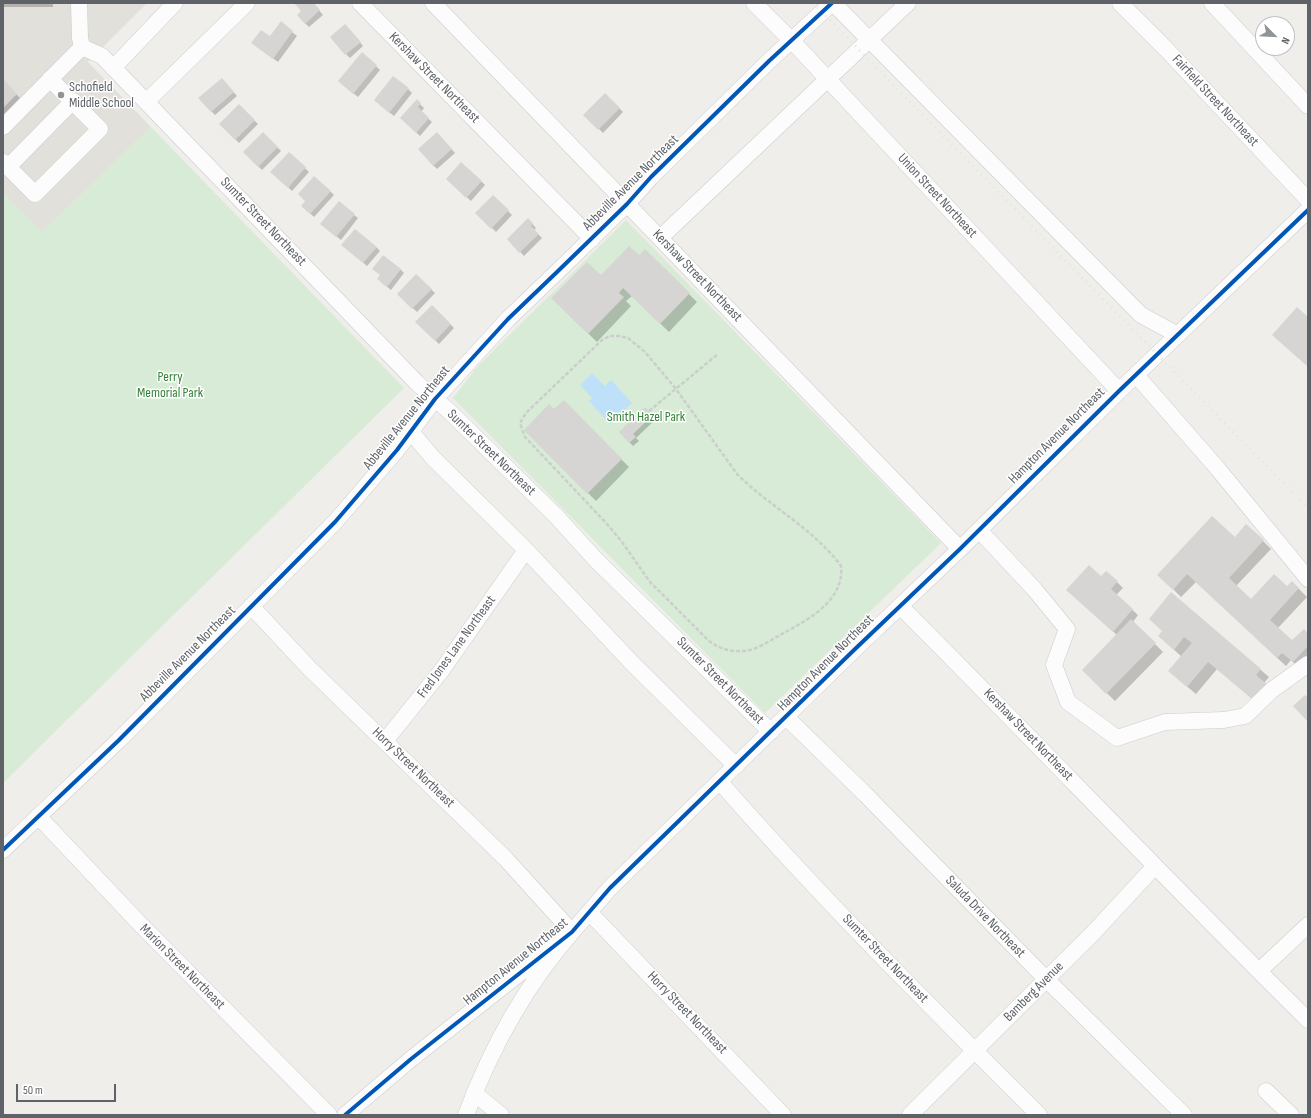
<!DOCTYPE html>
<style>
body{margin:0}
#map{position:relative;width:1311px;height:1118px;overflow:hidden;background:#efeeea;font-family:"Sofia Sans Condensed",sans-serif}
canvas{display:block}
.frame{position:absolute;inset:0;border:4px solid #5f6368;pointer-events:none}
.north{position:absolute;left:1255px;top:16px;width:40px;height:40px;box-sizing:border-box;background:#fff;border:1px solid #bfc1c3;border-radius:50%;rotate:114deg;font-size:11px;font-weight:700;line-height:16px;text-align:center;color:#5f6368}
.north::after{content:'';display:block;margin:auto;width:14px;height:18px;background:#919496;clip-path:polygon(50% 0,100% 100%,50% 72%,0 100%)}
.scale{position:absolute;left:16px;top:1084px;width:100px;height:18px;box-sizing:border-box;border:2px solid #5f6368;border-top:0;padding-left:5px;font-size:12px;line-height:14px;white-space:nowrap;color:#5f6368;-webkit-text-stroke:3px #fff;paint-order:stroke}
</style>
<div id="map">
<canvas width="1311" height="1118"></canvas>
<div class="frame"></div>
<div class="north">N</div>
<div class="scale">50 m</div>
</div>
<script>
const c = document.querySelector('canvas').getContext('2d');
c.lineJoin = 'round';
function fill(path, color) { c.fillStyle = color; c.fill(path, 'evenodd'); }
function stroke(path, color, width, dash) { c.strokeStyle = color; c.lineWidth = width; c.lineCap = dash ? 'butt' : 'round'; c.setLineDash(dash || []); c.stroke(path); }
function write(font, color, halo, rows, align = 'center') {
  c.font = font + ' "Sofia Sans Condensed",sans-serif'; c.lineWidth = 3; c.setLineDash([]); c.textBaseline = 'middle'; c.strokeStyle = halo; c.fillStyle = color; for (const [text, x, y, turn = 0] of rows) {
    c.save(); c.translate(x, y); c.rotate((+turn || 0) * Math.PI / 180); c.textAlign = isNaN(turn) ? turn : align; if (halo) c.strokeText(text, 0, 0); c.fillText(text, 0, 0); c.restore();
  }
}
fill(new Path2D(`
 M3 3H147L88 62 151 127 42 233 3 193Z`), '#e2e0da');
fill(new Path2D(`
 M151 127 404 388 3 783V193L42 232Z
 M626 220 941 543 765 713 453 398 478 366Z`), '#d8ebd6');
fill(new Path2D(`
 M592 373 605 386 611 380 632 403 610 424 589 401 592 398 580 385Z`), '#bfe0f9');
fill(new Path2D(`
 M3 3H53V7H3Z
 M296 3H313L323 15 309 27 305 23 303 11Z
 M281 23 297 36 278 62 256 46 270 38Z
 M349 29 363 46 350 58 346 54Z
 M363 54 380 70 358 97 343 85Z
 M3 81 22 100 3 119Z
 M225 83 237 96 215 115 211 111Z
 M408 89 412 93 394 116 379 104Z
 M605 94 623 112 603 133 585 115Z
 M417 101 424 108 421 112 432 122 420 136 401 118Z
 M239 106 258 124 239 143 221 124Z
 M263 133 281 151 262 170 244 152Z
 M441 137 455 153 437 169 433 165Z
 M289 153 309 172 292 191 276 176Z
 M481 181 485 185 471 201 451 183Z
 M330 191 334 195 314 217 302 206Z
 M493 196 512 215 496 232 477 213Z
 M354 215 358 218 341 240 326 228Z
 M528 219 536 228 534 230 542 238 524 256 508 239Z
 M376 247 380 251 367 266 347 249Z
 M645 251 697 302 669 332 632 296 626 301 631 306 597 342 552 298 601 277 639 257Z
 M400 269 404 273 391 290 382 283Z
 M416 275 435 293 417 312 398 294Z
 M432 306 454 328 439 344 417 322Z
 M564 402 629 467 596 501 525 430 554 411Z
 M645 409 655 420 636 438 639 441 633 446 620 432Z
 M1235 539 1263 541 1271 549 1236 586 1251 600 1287 587 1292 582 1307 597 1278 628 1292 642 1308 634V662L1301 670 1291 660 1286 666 1196 582 1181 597 1167 583Z
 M1101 577 1117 582 1123 588 1116 595 1138 615 1133 622 1163 652 1115 701 1083 670 1117 635 1074 596Z
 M1171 594 1269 677 1264 683 1276 695 1264 709 1217 669 1196 694 1178 679 1182 657 1159 636 1163 631Z
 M1305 696 1308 700V721L1294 706Z`), '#0003');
fill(new Path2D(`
 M294 3H314L320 10 305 24 297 15 301 11Z
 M281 21 293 31 273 59 251 43 261 30 270 36Z
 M345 24 361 42 345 55 330 37Z
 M362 52 377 65 353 94 338 81Z
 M393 76 409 88 389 113 374 100Z
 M222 78 234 92 211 112 198 98Z
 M3 79 17 94 3 108Z
 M605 93 620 108 598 130 583 115Z
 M417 99 421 103 418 107 429 118 416 133 400 118Z
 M239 104 255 120 235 140 219 124Z
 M263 132 278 147 258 167 243 152Z
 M437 132 452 149 433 166 418 149Z
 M289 152 306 167 288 188 270 172Z
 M461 162 482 181 466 198 446 179Z
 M314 176 331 191 310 214 301 206 305 201 298 194Z
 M493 195 509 210 491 229 475 213Z
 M339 201 355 214 336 237 320 224Z
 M528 218 533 223 531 226 539 234 519 253 507 239Z
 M355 229 377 247 363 263 341 245Z
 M629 246 639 255 645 249 690 293 660 324 623 288 619 293 624 297 588 334 551 298 587 262 601 275Z
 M383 255 401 269 387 287 377 279 380 275 372 269Z
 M416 274 432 289 412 309 397 294Z
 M432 305 451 324 435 341 415 322Z
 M1297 307 1308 317V367L1272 335Z
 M564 400 622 459 587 494 524 430 549 404 554 409Z
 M645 407 653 415 633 434 636 437 629 443 619 432Z
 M1212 516 1235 537 1246 524 1264 540 1229 578 1251 599 1274 574 1287 586 1292 581 1299 588 1270 620 1292 640 1304 629 1308 633V646L1293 662 1282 653 1277 658 1187 574 1173 590 1157 575Z
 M1089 565 1101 576 1106 571 1118 581 1111 589 1133 609 1113 632 1066 590Z
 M1171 592 1261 669 1256 675 1269 686 1256 702 1208 662 1187 687 1168 671 1192 643 1184 637 1174 650 1158 636 1162 631 1149 619Z
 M1131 619 1156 643 1106 694 1082 670Z
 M1305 695 1308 698 1307 721 1293 706Z`), '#d6d5d3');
const minor = new Path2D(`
 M79 3 80 38 82 47
 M360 3 592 239
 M433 3 960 549
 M754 3 792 41 1119 391
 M833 3 1141 315 1178 335
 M1120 3 1167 50 1308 200
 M1212 3 1308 106
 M82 47 102 56 417 383 451 413 556 516 597 561 771 732
 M113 68 175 3
 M146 102 247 3
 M3 127 82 47
 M3 162 35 194 100 129 50 79
 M8 167 73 101
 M660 238 908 3
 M1136 375 1218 469 1308 579
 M411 432 433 458 526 550 632 663 736 766
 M979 530 1035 590 1067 629 1054 665 1068 702 1117 738 1165 722 1224 720 1245 716 1272 690 1308 664
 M251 606 310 669 505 858 572 932C525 986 491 1048 466 1115
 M900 606C1037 743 1170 884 1308 1020
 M786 717 865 794 1046 979 1184 1115
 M385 741 442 670 526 550
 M720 782C821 898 930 1006 1039 1115
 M38 816 140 924 329 1115
 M3 850 118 741 335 522 397 450 435 399 508 319 557 272 627 204 651 177 769 61 832 3
 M589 912 783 1115
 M1259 971 1308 925
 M1266 1091 1291 1115
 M474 1093 501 1115
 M345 1115 411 1059 572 932 610 888 854 650 960 549 1119 391 1308 210
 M910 1115 1094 932 1155 866`);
stroke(minor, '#cbcccc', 17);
stroke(new Path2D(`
 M610 336H619L628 338 645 352 676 389 737 474C770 507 813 528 841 566 845 601 806 621 780 635 769 641 757 650 744 651 730 652 720 649 709 641L650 582 622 542 607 524 525 437 520 423 526 413 602 340Z
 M649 411 718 354`), '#cacfcc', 2.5, [4, 2]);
stroke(minor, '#fdfcfc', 16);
stroke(new Path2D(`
 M813 3 1308 508`), '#e4e4e4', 3, [1, 5]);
stroke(new Path2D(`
 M3 850 118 741 335 522 397 450 435 399 508 319 557 272 627 204 651 177 769 61 832 3
 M345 1115 411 1059 572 932 610 888 854 650 960 549 1119 391 1308 210`), '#0057b8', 4);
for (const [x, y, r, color] of [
 [61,95,4,"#919496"]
]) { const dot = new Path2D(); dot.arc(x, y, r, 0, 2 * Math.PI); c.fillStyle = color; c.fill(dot); stroke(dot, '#fff', 1.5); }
write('14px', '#5f6368', '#fff', [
 ["Kershaw Street Northeast",434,78,45],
 ["Fairfield Street Northeast",1215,101,47],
 ["Abbeville Avenue Northeast",631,183,-45],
 ["Union Street Northeast",937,196,47],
 ["Sumter Street Northeast",263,222,46],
 ["Kershaw Street Northeast",697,276,46],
 ["Abbeville Avenue Northeast",407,418,-51],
 ["Hampton Avenue Northeast",1057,436,-45],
 ["Sumter Street Northeast",491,453,44],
 ["Fred Jones Lane Northeast",457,647,-54],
 ["Abbeville Avenue Northeast",188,654,-45],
 ["Hampton Avenue Northeast",826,663,-45],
 ["Sumter Street Northeast",720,681,45],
 ["Kershaw Street Northeast",1028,735,46],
 ["Horry Street Northeast",413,768,44],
 ["Saluda Drive Northeast",985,917,46],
 ["Sumter Street Northeast",885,959,46],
 ["Hampton Avenue Northeast",516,962,-39],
 ["Marion Street Northeast",182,967,45],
 ["Bamberg Avenue",1034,992,-45],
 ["Horry Street Northeast",687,1013,46]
]);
write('14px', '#5f6368', '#fff', [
 ["Schofield",69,87],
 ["Middle School",69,103]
], 'left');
write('14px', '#348238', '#fff', [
 ["Perry",170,377],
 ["Memorial Park",170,393],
 ["Smith Hazel Park",646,417]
]);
</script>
